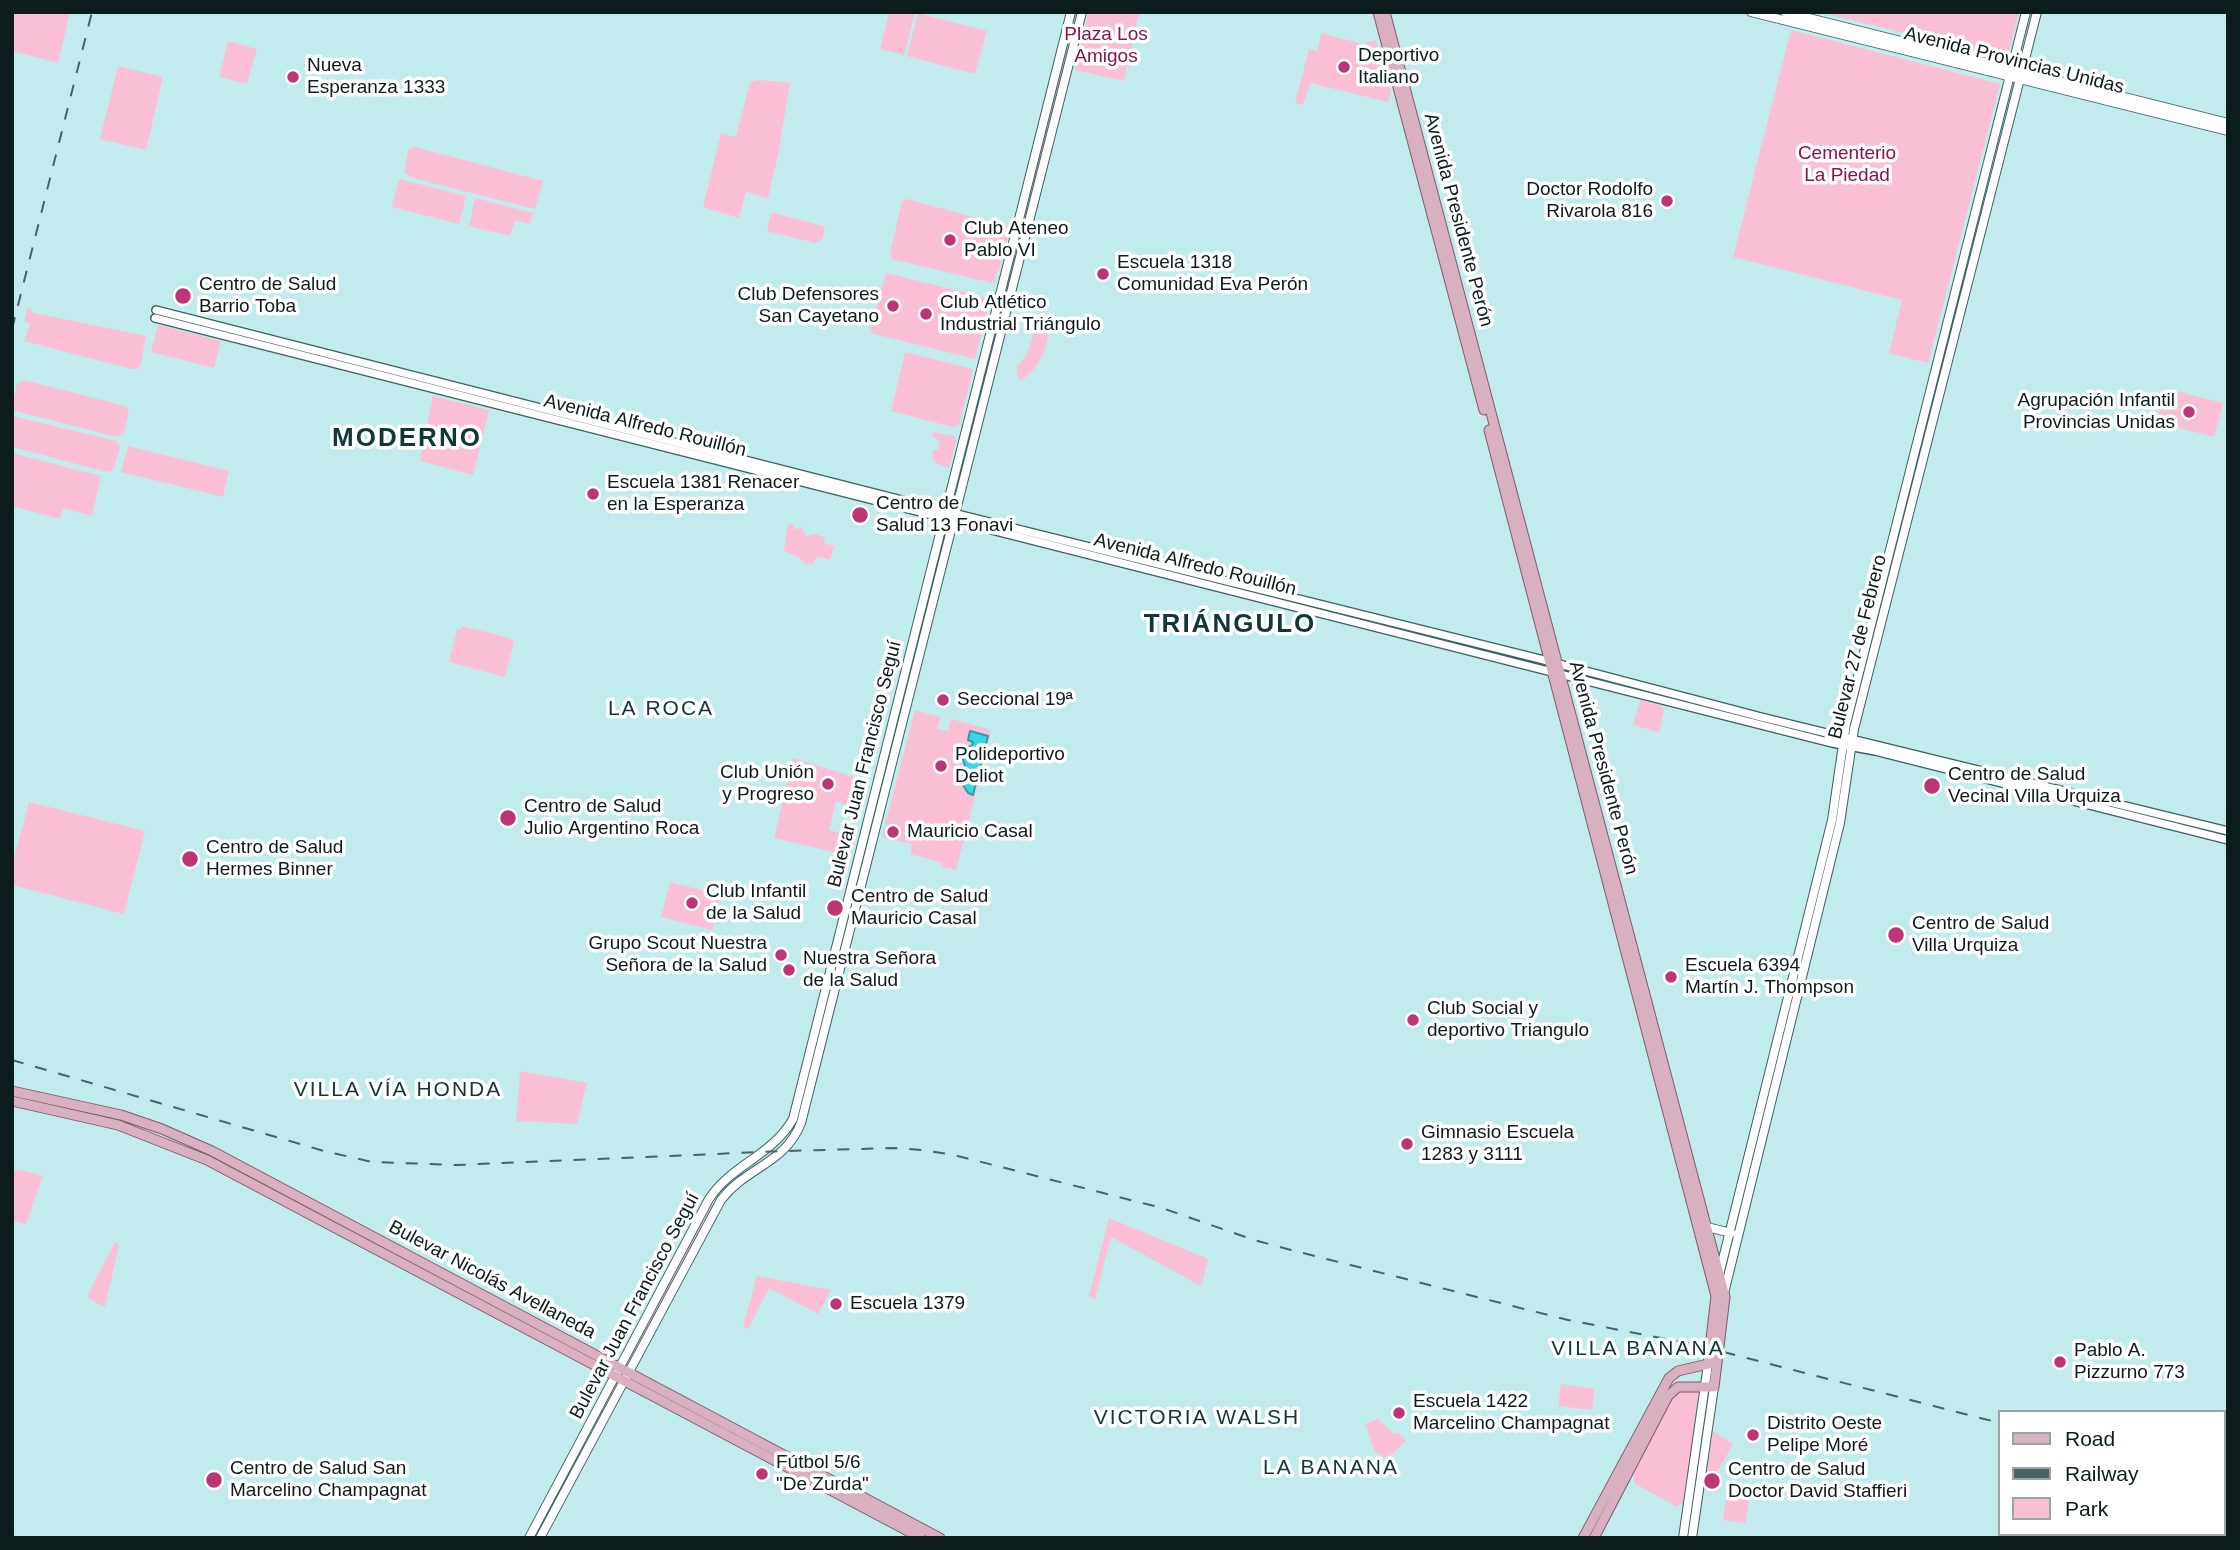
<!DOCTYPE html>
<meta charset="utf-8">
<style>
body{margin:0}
#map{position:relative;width:2240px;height:1550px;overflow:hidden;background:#c2ebed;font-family:Arial,sans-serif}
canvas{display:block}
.frame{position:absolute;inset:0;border:14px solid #0c1c1c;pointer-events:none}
.legend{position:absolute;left:1998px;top:1410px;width:228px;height:126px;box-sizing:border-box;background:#fff;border:2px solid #9ea4a4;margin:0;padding:9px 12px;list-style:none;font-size:21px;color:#0c1c1c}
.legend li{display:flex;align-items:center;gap:14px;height:35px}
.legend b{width:35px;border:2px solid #9ea4a4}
</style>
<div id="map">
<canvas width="2240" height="1550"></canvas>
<div class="frame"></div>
<ul class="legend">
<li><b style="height:9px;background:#d9b0c0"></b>Road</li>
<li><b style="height:9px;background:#4a6364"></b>Railway</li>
<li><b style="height:19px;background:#fbbfd5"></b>Park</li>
</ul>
</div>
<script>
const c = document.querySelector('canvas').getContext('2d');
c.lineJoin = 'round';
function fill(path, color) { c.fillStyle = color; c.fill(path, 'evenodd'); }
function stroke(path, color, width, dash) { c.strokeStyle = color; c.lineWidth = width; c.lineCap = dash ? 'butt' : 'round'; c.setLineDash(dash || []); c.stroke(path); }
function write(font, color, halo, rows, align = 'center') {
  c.font = font + ' Arial,sans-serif'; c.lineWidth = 7; c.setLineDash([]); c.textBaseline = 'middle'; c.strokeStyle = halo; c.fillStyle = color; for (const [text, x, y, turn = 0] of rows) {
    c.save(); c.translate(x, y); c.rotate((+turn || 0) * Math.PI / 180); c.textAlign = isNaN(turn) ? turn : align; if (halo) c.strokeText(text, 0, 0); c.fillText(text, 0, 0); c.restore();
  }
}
fill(new Path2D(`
 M12 12H70L58 63 12 51Z
 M889 12H915L904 55 880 49Z
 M1071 12H1082L816 1067 807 1064Z
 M1139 12 1124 81 1075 70 1088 13Z
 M1819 12H2019L2007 58Z
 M918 13 987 31 975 74 907 56Z
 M1791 30 2000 84 1928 363 1889 353 1902 300 1733 257Z
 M1321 33 1366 45 1368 41H1376L1391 92 1388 102 1310 83 1303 105 1295 103 1309 49 1317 51Z
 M228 41 257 49 247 84 219 77Z
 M118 66 163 77 146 150 100 139Z
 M760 80 790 83 779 150 768 198 746 192 739 218 703 207 721 133 736 137 750 82Z
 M415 147 543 181 535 209 413 178 404 172 408 150Z
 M399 179 466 196 459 224 392 207Z
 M475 198 533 213 530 224 515 220 510 236 469 226Z
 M907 199 1010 227 999 271 995 274V281L992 283 892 259 890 254 902 201Z
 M774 213 823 226 825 228 822 240 816 243 770 232 767 230 771 214Z
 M886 273 987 298 990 301 975 359 870 333Z
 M28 307 34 313 146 336 140 367 137 369H131L24 341 30 324 24 321Z
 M1039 317 1047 319C1052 342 1040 369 1020 381L1017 374V366C1033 353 1030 334 1039 317Z
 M158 325 221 341 214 368 151 352Z
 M905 352 973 369 959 425 953 427 891 411Z
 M24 380 125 406 129 411 124 433 119 437 113 436 15 411 12 409 17 384Z
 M2172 390 2223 403 2214 437 2156 422 2162 399 2169 400Z
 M433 396 489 410 473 475 420 461Z
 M12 416 116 441 120 446 114 468 110 472 104 471 12 447Z
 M932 432 954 436 956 441 949 468 935 463 932 456 933 450H938L940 441 933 437Z
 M128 446 229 471 223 497 121 472Z
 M12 453 101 476 92 516 63 508 60 519 12 506Z
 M788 524 793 525 797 530 802 527 806 536 816 534 825 538 824 543 834 546 830 560 820 557 814 560 813 565 808 563 807 565 798 557 784 551Z
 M462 626 510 638 514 642 505 677 449 662 457 629 461 630Z
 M1640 700 1662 706 1664 710 1659 732 1633 725Z
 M915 710 940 717 937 729 948 731 951 719 988 729 991 733 956 870 941 867V862L910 854 912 844 882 837Z
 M793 758 870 782 863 809 836 801 829 830 856 837 851 856 774 838Z
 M29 802 145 831 124 914 12 885V866Z
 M670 882 721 895 712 930 661 917Z
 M520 1071 587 1083 577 1124 516 1121Z
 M22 1170 43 1176 26 1224 12 1221V1171Z
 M709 1199 717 1208 540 1538H529Z
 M1109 1218 1208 1259 1201 1286 1111 1237 1095 1299 1089 1296Z
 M115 1242 119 1244 105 1307 89 1299 88 1294Z
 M757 1276 831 1290 818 1314 769 1288 748 1329 743 1327Z
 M1561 1384 1595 1389 1592 1410 1558 1406Z
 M1687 1390 1700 1391 1683 1503 1677 1507 1634 1483V1473L1673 1396Z
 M1378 1419 1394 1434 1397 1432 1406 1441 1387 1458 1375 1452 1365 1424Z
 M1713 1431 1733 1444 1716 1474 1707 1472Z
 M1726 1497 1749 1500 1746 1523 1723 1520Z`), '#fbbfd5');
const water = new Path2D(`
 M970 731 988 736 973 795 968 793 960 780 965 766 963 759 968 747 972 746 973 742 968 740Z`);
fill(water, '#36d9e1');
stroke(water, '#29a0a6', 2);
const tertiary = new Path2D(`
 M156 310 945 511 1540 659 1761 717 2228 831
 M155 318 1832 743 1875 751 2228 840`);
const secondary = new Path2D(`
 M1751 12 2228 131
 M1785 12 2228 123
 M1703 1226 1731 1233
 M1719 1275 1832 820 1846 724 2026 12
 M1724 1293 1840 823 1854 729 2037 12
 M529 1538 709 1199C732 1164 772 1156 793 1119L1071 12
 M540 1538 721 1200C746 1167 785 1164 801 1123L1082 12
 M1683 1538 1708 1364
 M1692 1538 1714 1387`);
const primary = new Path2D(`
 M1378 12 1484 410
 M1385 12 1725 1297 1714 1387H1678L1668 1396 1594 1538
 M1489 430 1716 1296 1708 1364 1678 1371 1669 1378 1583 1538
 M12 1091 121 1115 162 1129 212 1151 940 1538
 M12 1101 118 1125 207 1160 921 1538`);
stroke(tertiary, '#3c6163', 10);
stroke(secondary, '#3c6163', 10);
stroke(primary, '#805a6b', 11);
stroke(tertiary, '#fff', 7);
stroke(secondary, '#fff', 8);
stroke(primary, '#d9b0c0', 9);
stroke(new Path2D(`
 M12 329 92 12
 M12 1060 324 1151 372 1162 457 1165 785 1151 893 1148 923 1150 954 1155 1162 1208 1254 1240 1291 1250 1568 1320 1692 1344 2000 1423
 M2224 1480 2228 1481`), '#4a6364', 2, [12, 12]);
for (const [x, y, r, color] of [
 [1344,67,7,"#bb3577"],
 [293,77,7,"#bb3577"],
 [1667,201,7,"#bb3577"],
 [950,240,7,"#bb3577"],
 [1103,274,7,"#bb3577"],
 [183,296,9,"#bb3577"],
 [893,306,7,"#bb3577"],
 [926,314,7,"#bb3577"],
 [2189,412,7,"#bb3577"],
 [593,494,7,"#bb3577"],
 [860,515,9,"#bb3577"],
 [943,700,7,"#bb3577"],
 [941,766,7,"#bb3577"],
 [828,784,7,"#bb3577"],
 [1932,786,9,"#bb3577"],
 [508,818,9,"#bb3577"],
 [893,832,7,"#bb3577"],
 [190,859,9,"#bb3577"],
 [692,903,7,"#bb3577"],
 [835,908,9,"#bb3577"],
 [1896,935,9,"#bb3577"],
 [781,955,7,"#bb3577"],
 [789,970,7,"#bb3577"],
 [1671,977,7,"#bb3577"],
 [1413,1020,7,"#bb3577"],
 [1407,1144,7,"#bb3577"],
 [836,1304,7,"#bb3577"],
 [2060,1362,7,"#bb3577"],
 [1399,1413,7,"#bb3577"],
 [1753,1435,7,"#bb3577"],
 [762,1474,7,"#bb3577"],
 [214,1480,9,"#bb3577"],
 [1712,1481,9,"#bb3577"]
]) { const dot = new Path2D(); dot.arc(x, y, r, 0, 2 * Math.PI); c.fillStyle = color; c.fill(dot); stroke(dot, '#fff', 2.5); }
write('19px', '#871351', '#fff', [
 ["Plaza Los",1106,35],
 ["Amigos",1106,57],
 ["Cementerio",1847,154],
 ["La Piedad",1847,176]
]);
write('19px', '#0c1c1c', '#fff', [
 ["Deportivo",1358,56],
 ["Italiano",1358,78],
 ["Nueva",307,66],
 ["Esperanza 1333",307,88],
 ["Doctor Rodolfo",1653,190,"right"],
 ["Rivarola 816",1653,212,"right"],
 ["Club Ateneo",964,229],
 ["Pablo VI",964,251],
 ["Escuela 1318",1117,263],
 ["Comunidad Eva Perón",1117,285],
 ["Centro de Salud",199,285],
 ["Barrio Toba",199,307],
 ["Club Defensores",879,295,"right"],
 ["San Cayetano",879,317,"right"],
 ["Club Atlético",940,303],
 ["Industrial Triángulo",940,325],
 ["Agrupación Infantil",2175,401,"right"],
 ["Provincias Unidas",2175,423,"right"],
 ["Escuela 1381 Renacer",607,483],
 ["en la Esperanza",607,505],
 ["Centro de",876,504],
 ["Salud 13 Fonavi",876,526],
 ["Seccional 19ª",957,700],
 ["Polideportivo",955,755],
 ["Deliot",955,777],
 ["Club Unión",814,773,"right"],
 ["y Progreso",814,795,"right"],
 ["Centro de Salud",1948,775],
 ["Vecinal Villa Urquiza",1948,797],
 ["Centro de Salud",524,807],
 ["Julio Argentino Roca",524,829],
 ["Mauricio Casal",907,832],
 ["Centro de Salud",206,848],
 ["Hermes Binner",206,870],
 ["Club Infantil",706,892],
 ["de la Salud",706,914],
 ["Centro de Salud",851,897],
 ["Mauricio Casal",851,919],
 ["Centro de Salud",1912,924],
 ["Villa Urquiza",1912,946],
 ["Grupo Scout Nuestra",767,944,"right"],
 ["Señora de la Salud",767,966,"right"],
 ["Nuestra Señora",803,959],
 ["de la Salud",803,981],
 ["Escuela 6394",1685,966],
 ["Martín J. Thompson",1685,988],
 ["Club Social y",1427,1009],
 ["deportivo Triangulo",1427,1031],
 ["Gimnasio Escuela",1421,1133],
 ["1283 y 3111",1421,1155],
 ["Escuela 1379",850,1304],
 ["Pablo A.",2074,1351],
 ["Pizzurno 773",2074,1373],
 ["Escuela 1422",1413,1402],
 ["Marcelino Champagnat",1413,1424],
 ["Distrito Oeste",1767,1424],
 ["Pelipe Moré",1767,1446],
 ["Fútbol 5/6",776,1463],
 ["\"De Zurda\"",776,1485],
 ["Centro de Salud San",230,1469],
 ["Marcelino Champagnat",230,1491],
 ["Centro de Salud",1728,1470],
 ["Doctor David Staffieri",1728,1492]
], 'left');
write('19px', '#0c1c1c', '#fff', [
 ["Avenida Provincias Unidas",2014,61,14],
 ["Avenida Presidente Perón",1458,220,75],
 ["Avenida Alfredo Rouillón",645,426,14],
 ["Avenida Alfredo Rouillón",1195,565,14],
 ["Bulevar 27 de Febrero",1858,647,-76],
 ["Bulevar Juan Francisco Seguí",865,764,-76],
 ["Avenida Presidente Perón",1603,768,75],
 ["Bulevar Nicolás Avellaneda",492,1280,28],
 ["Bulevar Juan Francisco Seguí",635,1306,-62]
]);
c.letterSpacing = '2px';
write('21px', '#113739', '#fff', [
 ["LA ROCA",661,709],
 ["VILLA VÍA HONDA",398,1090],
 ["VILLA BANANA",1638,1349],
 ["VICTORIA WALSH",1197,1418],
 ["LA BANANA",1331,1468]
]);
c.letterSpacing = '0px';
c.letterSpacing = '2px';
write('bold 26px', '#113739', '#fff', [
 ["MODERNO",407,439],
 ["TRIÁNGULO",1230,625]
]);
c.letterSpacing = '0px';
</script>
